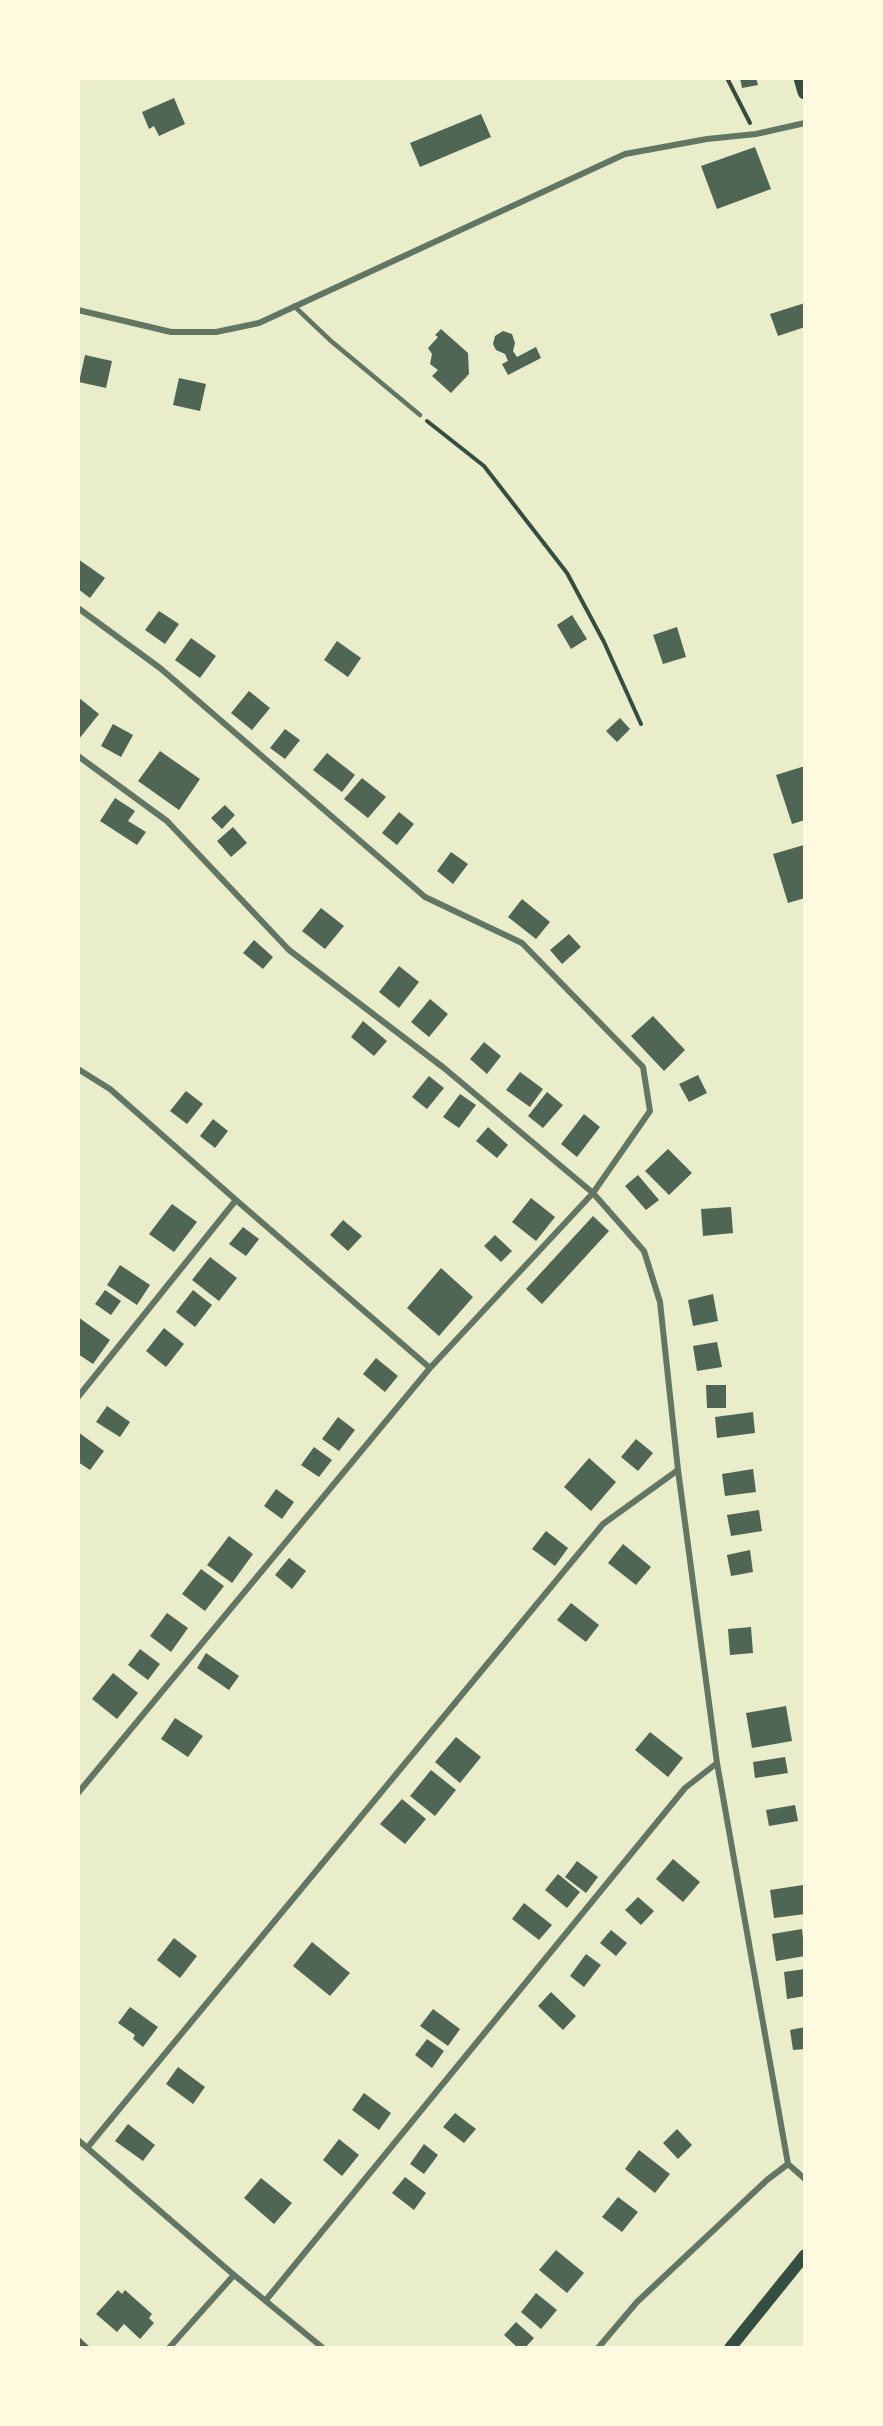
<!DOCTYPE html>
<style>
body{margin:0}
#map{position:relative;width:883px;height:2426px;overflow:hidden;background:#e9edc9;font-family:"Roboto Condensed",sans-serif}
canvas{display:block}
.frame{position:absolute;inset:0;border:80px solid #fefae0;pointer-events:none}
</style>
<div id="map">
<canvas width="883" height="2426"></canvas>
<div class="frame"></div>
</div>
<script>
const c = document.querySelector('canvas').getContext('2d');
c.lineJoin = 'round';
function fill(path, color) { c.fillStyle = color; c.fill(path, 'evenodd'); }
function stroke(path, color, width, dash) { c.strokeStyle = color; c.lineWidth = width; c.lineCap = dash ? 'butt' : 'round'; c.setLineDash(dash || []); c.stroke(path); }
fill(new Path2D(`
 M740 78H756L758 85 742 88Z
 M174 98 185 124 159 136 154 126 149 129 142 112Z
 M481 114 491 137 420 167 410 143Z
 M755 147 771 189 717 209 701 166Z
 M805 303V327L778 336 770 314Z
 M441 329 468 353 469 374 451 393 432 376 438 370 430 364 432 354 428 348 438 337 435 335Z
 M503 331 512 334 515 343 513 351 517 357 536 347 541 358 508 375 502 364 508 361 505 354 496 350 493 344 495 336Z
 M85 355 112 361 106 388 79 382Z
 M179 378 206 384 200 411 173 405Z
 M78 559 105 578 90 598 78 589Z
 M159 611 179 624 165 644 145 630Z
 M572 615 587 639 571 649 557 625Z
 M677 627 686 657 663 664 653 635Z
 M191 638 216 656 200 678 175 660Z
 M337 641 361 658 348 677 324 660Z
 M249 691 270 708 252 730 231 713Z
 M78 697 99 714 79 739 78 738Z
 M620 718 630 729 617 742 606 731Z
 M113 724 133 735 121 757 101 746Z
 M285 729 300 740 285 759 270 748Z
 M160 751 200 779 179 810 138 781Z
 M327 753 355 775 342 792 313 770Z
 M805 766V820L792 824 776 775Z
 M362 778 386 797 368 818 344 799Z
 M115 798 135 811 128 821 146 832 137 845 100 821Z
 M225 805 235 815 222 829 211 818Z
 M399 812 414 824 397 845 382 833Z
 M233 827 247 843 231 857 217 841Z
 M804 845 805 898 788 903 773 854Z
 M451 852 468 864 453 884 437 871Z
 M522 899 550 922 536 939 508 917Z
 M321 908 344 926 325 949 302 931Z
 M569 934 581 947 562 964 550 950Z
 M254 940 273 957 263 969 243 953Z
 M399 966 419 982 399 1008 379 992Z
 M430 999 448 1014 429 1037 411 1022Z
 M653 1016 685 1050 664 1071 631 1036Z
 M363 1021 387 1041 374 1056 351 1037Z
 M484 1042 501 1056 487 1074 470 1059Z
 M520 1072 543 1089 530 1107 506 1090Z
 M698 1075 707 1093 689 1102 679 1084Z
 M429 1076 444 1088 427 1109 412 1097Z
 M186 1091 203 1104 187 1124 170 1111Z
 M547 1092 563 1105 543 1128 528 1116Z
 M460 1094 476 1105 459 1128 443 1117Z
 M584 1114 600 1127 577 1157 561 1144Z
 M213 1119 228 1131 215 1148 200 1136Z
 M488 1127 508 1145 497 1158 476 1141Z
 M668 1149 692 1173 669 1195 645 1171Z
 M638 1175 659 1200 646 1210 625 1186Z
 M531 1198 555 1217 536 1241 512 1222Z
 M172 1204 197 1222 174 1252 149 1234Z
 M731 1207 733 1233 703 1236 701 1209Z
 M593 1216 609 1231 542 1304 526 1289Z
 M343 1220 362 1236 348 1251 330 1235Z
 M243 1227 259 1239 246 1256 229 1244Z
 M495 1235 512 1251 501 1262 484 1246Z
 M210 1257 237 1278 219 1301 192 1280Z
 M120 1265 150 1285 137 1305 107 1285Z
 M441 1268 473 1297 439 1336 407 1308Z
 M105 1290 121 1301 111 1315 95 1304Z
 M193 1290 212 1305 195 1327 176 1312Z
 M713 1294 718 1321 693 1326 688 1300Z
 M78 1317 110 1340 93 1364 78 1354Z
 M164 1328 184 1344 166 1367 146 1351Z
 M717 1342 722 1367 697 1371 693 1346Z
 M376 1358 398 1376 385 1392 363 1374Z
 M706 1385H726V1408H707Z
 M107 1406 130 1422 120 1437 96 1422Z
 M753 1412 755 1433 717 1438 715 1417Z
 M338 1417 355 1430 339 1451 322 1439Z
 M78 1432 104 1451 90 1470 78 1462Z
 M636 1439 653 1453 638 1471 621 1457Z
 M314 1447 332 1460 319 1477 301 1465Z
 M589 1458 616 1482 591 1511 564 1487Z
 M753 1469 756 1492 725 1496 722 1474Z
 M276 1489 294 1502 282 1519 264 1506Z
 M759 1510 762 1531 731 1536 727 1515Z
 M546 1531 568 1548 555 1566 532 1549Z
 M229 1536 253 1554 232 1583 207 1565Z
 M623 1544 651 1567 636 1585 608 1563Z
 M750 1550 753 1572 731 1576 727 1555Z
 M289 1558 306 1571 292 1589 275 1575Z
 M201 1569 224 1586 205 1611 182 1594Z
 M571 1603 599 1625 586 1642 557 1620Z
 M167 1613 188 1628 171 1652 150 1636Z
 M751 1627 753 1653 730 1655 728 1629Z
 M140 1649 160 1664 148 1680 128 1665Z
 M206 1653 239 1676 229 1690 197 1668Z
 M113 1673 138 1693 117 1719 92 1699Z
 M786 1706 792 1741 752 1748 746 1713Z
 M175 1718 203 1736 188 1757 161 1739Z
 M650 1732 683 1758 668 1777 635 1750Z
 M456 1737 481 1757 460 1783 435 1762Z
 M785 1757 788 1773 755 1778 753 1762Z
 M431 1770 456 1790 435 1816 410 1796Z
 M402 1799 426 1819 405 1844 380 1824Z
 M795 1805 798 1821 769 1826 766 1810Z
 M673 1859 700 1882 683 1902 656 1879Z
 M577 1861 598 1877 586 1893 565 1877Z
 M558 1874 580 1892 567 1908 545 1890Z
 M803 1885 805 1914 774 1918 770 1890Z
 M638 1897 654 1911 641 1925 625 1910Z
 M524 1903 552 1925 539 1940 512 1919Z
 M802 1929 805 1956 776 1961 772 1934Z
 M611 1930 627 1943 616 1956 600 1943Z
 M174 1938 197 1956 180 1978 157 1960Z
 M312 1942 350 1973 330 1996 293 1966Z
 M586 1954 601 1965 584 1987 570 1976Z
 M805 1969V1996L787 1999 784 1972Z
 M551 1992 576 2016 563 2030 538 2006Z
 M130 2007 158 2027 143 2047 133 2039 135 2035 118 2023Z
 M433 2009 460 2029 448 2046 420 2026Z
 M805 2027V2049L793 2050 790 2030Z
 M427 2039 444 2051 432 2068 415 2055Z
 M178 2067 205 2087 193 2104 166 2084Z
 M364 2093 391 2113 379 2130 352 2110Z
 M455 2113 476 2129 464 2143 443 2127Z
 M128 2124 155 2145 143 2161 115 2141Z
 M677 2129 692 2145 678 2159 663 2143Z
 M339 2139 359 2155 342 2176 323 2160Z
 M424 2144 438 2155 424 2174 410 2164Z
 M639 2150 670 2174 655 2193 625 2169Z
 M405 2177 426 2193 414 2210 392 2193Z
 M261 2178 292 2203 274 2224 244 2198Z
 M618 2197 638 2212 622 2232 602 2217Z
 M556 2250 584 2273 567 2293 539 2270Z
 M118 2290 122 2294 125 2290 152 2314 149 2318 154 2323 140 2339 124 2324 117 2332 96 2314Z
 M536 2293 557 2310 541 2329 521 2312Z
 M516 2322 534 2338 525 2348H518L504 2335Z
 M78 2336 91 2348H78Z`), '#4f6655');
stroke(new Path2D(`
 M727 78 750 123
 M427 421 484 466 567 573 604 642 641 724`), '#344e41', 4);
stroke(new Path2D(`
 M294 306 331 341 420 415`), '#617663', 4.5);
stroke(new Path2D(`
 M78 310 171 332H216L259 323 625 154 707 139 756 134 805 123
 M78 608 160 668 425 897 522 943 643 1067 650 1111 593 1193 430 1368 78 1793
 M78 756 167 821 289 950 444 1068 593 1193 644 1251 660 1302 678 1470 717 1763 788 2164 805 2179
 M78 1069 110 1089 236 1200
 M78 1397 236 1200 430 1368
 M78 2140 234 2275 323 2348
 M87 2148 603 1524 678 1470
 M266 2300 685 1788 717 1763
 M169 2348 234 2275
 M598 2348 637 2302 767 2180 788 2164`), '#617663', 6);
stroke(new Path2D(`
 M730 2348 805 2255`), '#344e41', 12);
stroke(new Path2D(`
 M801 78 805 92`), '#344e41', 15);
</script>
